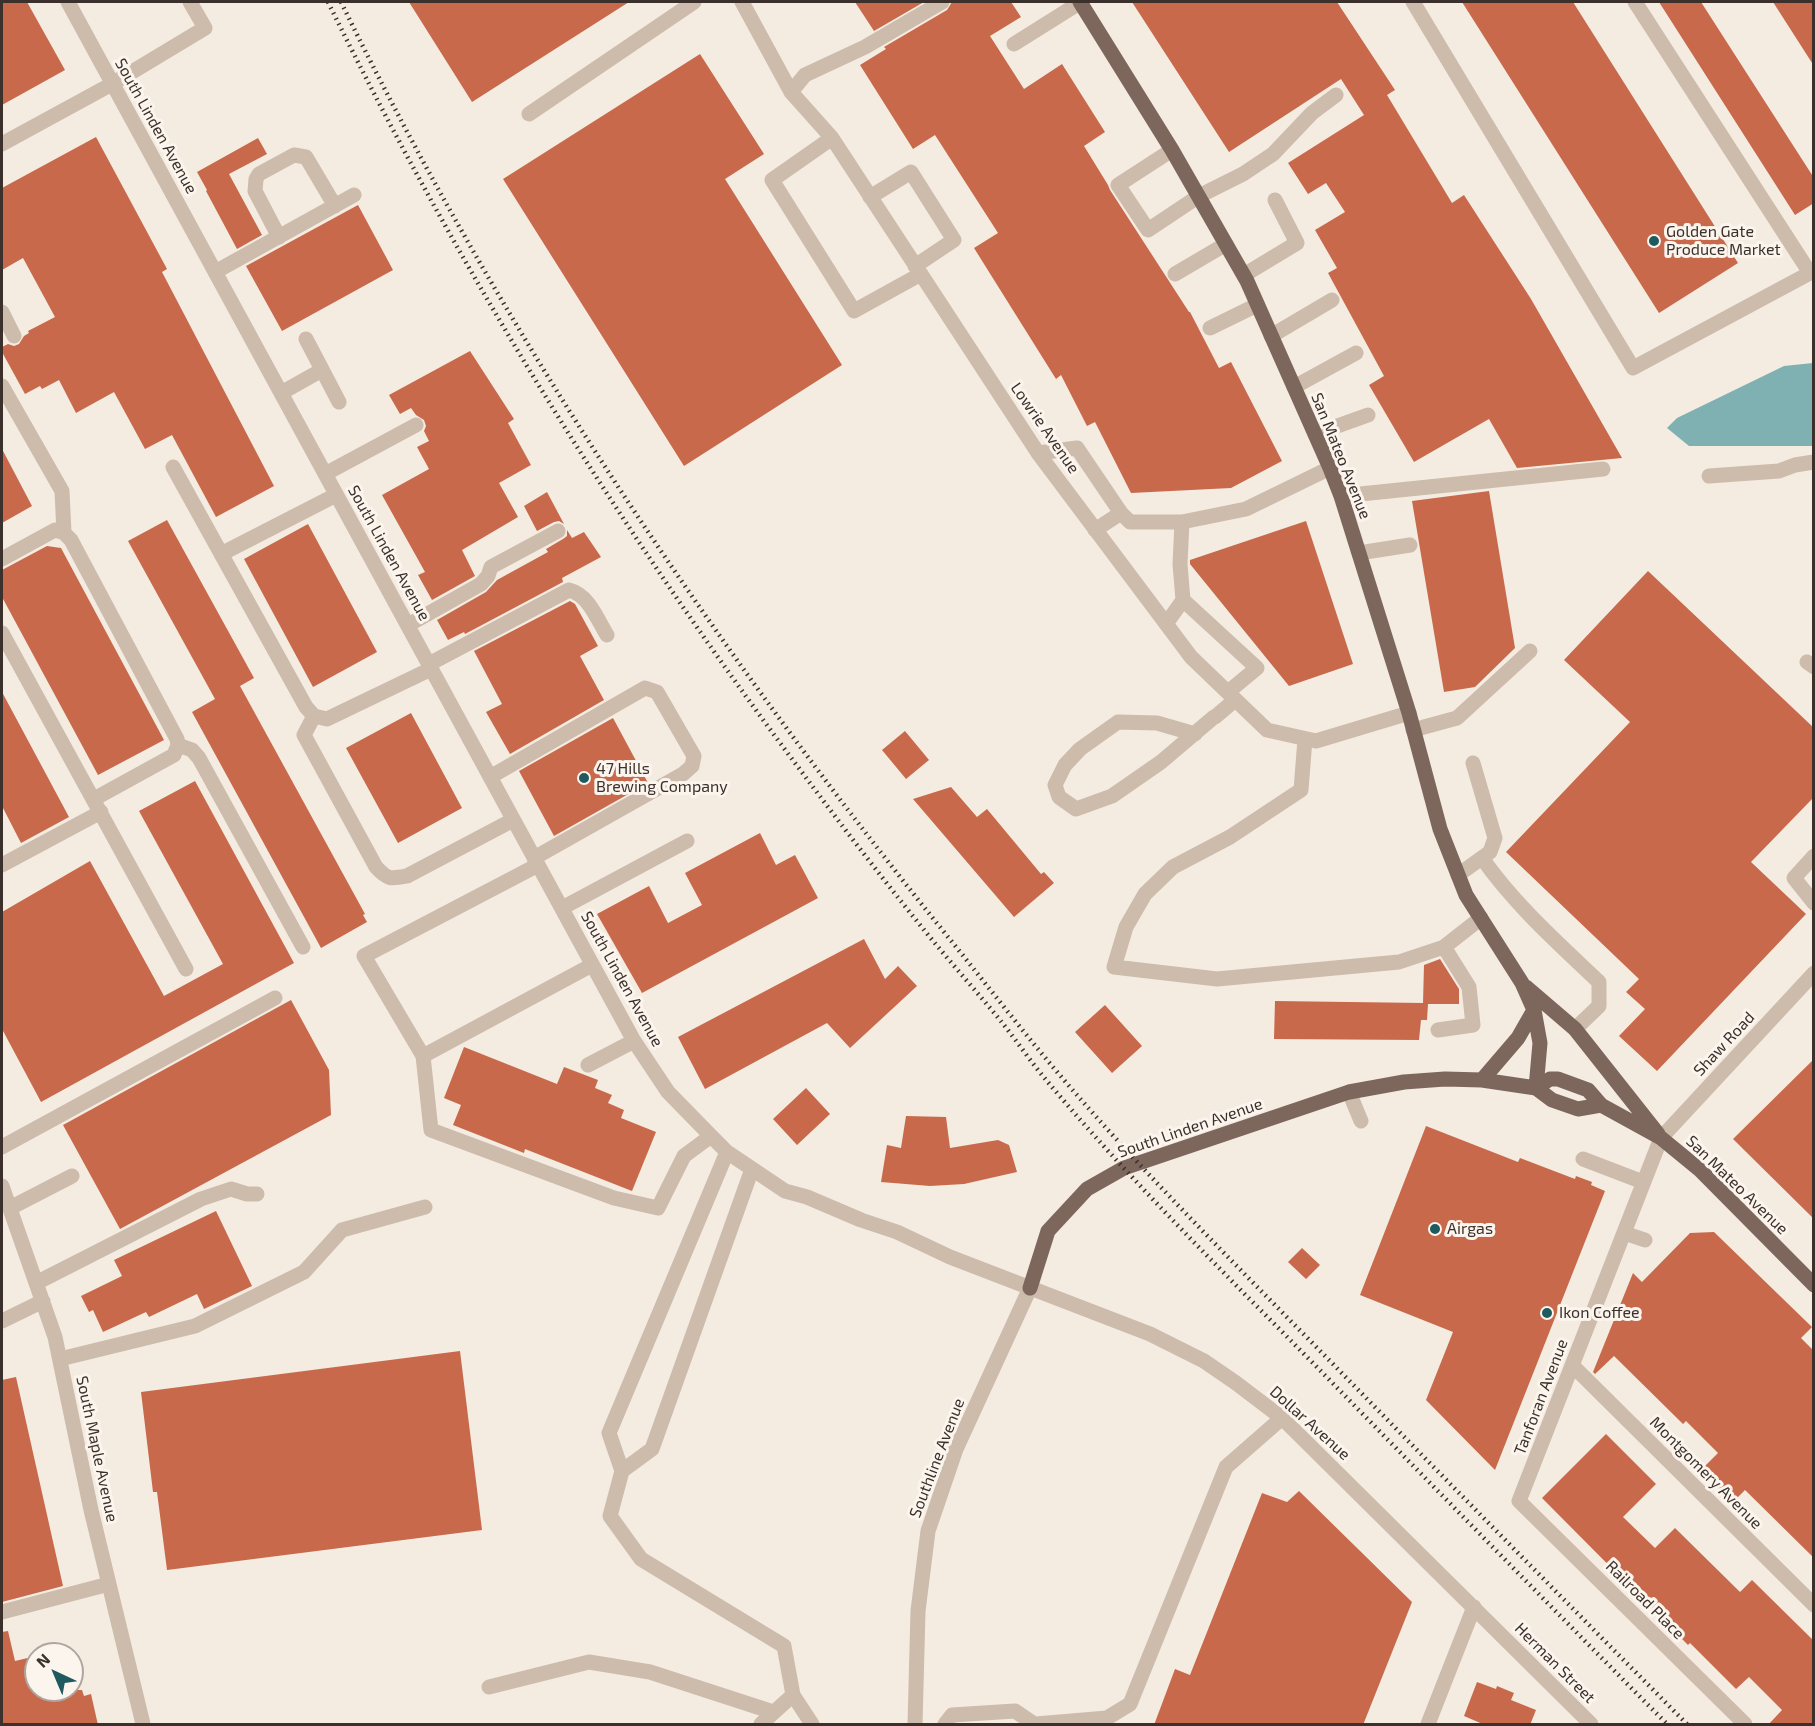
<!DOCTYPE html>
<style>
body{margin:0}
#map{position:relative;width:1815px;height:1726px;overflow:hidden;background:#f4ebe1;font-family:"Exo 2",sans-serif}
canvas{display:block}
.frame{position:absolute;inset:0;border:3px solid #3b302b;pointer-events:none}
.north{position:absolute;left:24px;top:1642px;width:60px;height:60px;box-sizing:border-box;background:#fbf5ee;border:2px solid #aea6a0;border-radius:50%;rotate:316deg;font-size:16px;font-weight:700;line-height:24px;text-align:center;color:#3b302b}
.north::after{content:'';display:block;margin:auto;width:21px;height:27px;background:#1f5a5e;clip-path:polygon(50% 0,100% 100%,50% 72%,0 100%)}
</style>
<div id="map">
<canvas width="1815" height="1726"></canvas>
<div class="frame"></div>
<div class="north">N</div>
</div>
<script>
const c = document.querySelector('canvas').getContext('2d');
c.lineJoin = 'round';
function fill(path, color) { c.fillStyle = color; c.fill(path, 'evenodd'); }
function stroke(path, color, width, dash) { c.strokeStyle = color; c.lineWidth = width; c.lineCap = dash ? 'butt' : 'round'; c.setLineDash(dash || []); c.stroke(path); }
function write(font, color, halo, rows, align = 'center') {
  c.font = font + ' "Exo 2",sans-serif'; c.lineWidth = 6; c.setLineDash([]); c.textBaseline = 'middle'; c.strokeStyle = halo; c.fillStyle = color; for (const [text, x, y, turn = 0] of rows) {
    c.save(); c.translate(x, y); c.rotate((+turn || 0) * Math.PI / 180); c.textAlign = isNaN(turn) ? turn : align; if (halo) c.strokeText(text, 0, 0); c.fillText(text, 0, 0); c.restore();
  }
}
fill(new Path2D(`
 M1813 363V446H1689L1667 428 1677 418 1784 366Z`), '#7fb0b2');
fill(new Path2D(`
 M2 2H27L65 70 2 105Z
 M409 2H629L472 102Z
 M855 2H924L874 31Z
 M952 2H1011L1021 17 990 36 1024 89 1062 64 1105 132 1084 146 1108 185 1110 190 1189 312H1190L1219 368 1231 362 1282 461 1231 488 1131 493 1095 422 1087 426 1061 375 1056 379 974 248 998 233 935 135 913 149 860 65 886 49 884 47 947 10Z
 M1132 2H1337L1395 90 1387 95 1452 203 1464 195 1531 299 1622 458 1517 468 1489 419 1414 462 1369 385 1384 376 1328 273 1337 268 1315 230 1345 212 1326 183 1308 194 1288 163 1364 115 1341 79 1229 152Z
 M1462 2H1573L1738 263 1659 313Z
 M1659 2H1701L1814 178V203L1795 215Z
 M1773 2H1814V66Z
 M700 54 764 154 725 179 842 365 684 466 503 179Z
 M96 137 167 269 162 272 274 486 216 517 172 435 145 449 114 392 76 413 59 380 42 389 40 386 25 394 2 352V347L8 344 14 346 19 344 24 336 29 333 28 331 55 317 23 258 2 270V188Z
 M258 138 267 154 229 174 262 235 237 249 206 191 207 190 197 172Z
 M358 205 393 270 282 331 246 266Z
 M470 351 514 419 508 423 531 465 499 483 518 517 462 550 475 576 432 600 418 575 425 572 382 495 429 469 417 447 429 441 424 431 426 426 424 420 416 415 411 408 400 414 389 395Z
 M2 449 32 506 2 523Z
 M1489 491 1515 648 1475 687 1444 692 1412 501Z
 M547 492 564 524 559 521 554 522 537 531 524 506Z
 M167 520 254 678 240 686 365 914 363 915 367 922 321 948 192 712 215 699 128 541Z
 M1306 521 1353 664 1289 686 1190 564V560Z
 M308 524 377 652 313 687 244 559Z
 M567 530 572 538 584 532 601 557 562 578 563 582 465 634 464 632 448 640 437 620 486 592 497 580 548 552 546 549 563 539 567 536Z
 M47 546 61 548 164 740 98 775 2 597V570Z
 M1648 571 1814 728V797L1751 862 1806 914 1657 1071 1619 1036 1645 1009 1626 992 1639 979 1506 852 1630 722 1564 660Z
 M570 601 575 604 598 646 580 656 604 700 510 754 486 712 502 704 474 651Z
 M2 692 69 817 21 843 2 806Z
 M411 713 462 808 398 843 346 748Z
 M613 718 648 783 554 836 519 771Z
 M905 731 929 760 906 779 882 750Z
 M195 781 294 963 41 1102 2 1029V912L90 861 164 996 223 964 139 811Z
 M951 787 977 817 987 809 1041 874 1044 872 1054 883 1014 917 913 799Z
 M760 833 776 865 795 855 818 898 642 993 597 914 649 886 668 923 702 905 685 873Z
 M864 939 885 979 898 966 917 986 850 1048 827 1023 705 1089 678 1037Z
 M1440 959 1459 989V1004H1428L1427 1020H1421L1419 1040 1274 1039 1275 1001 1423 1003 1424 965Z
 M291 1000 329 1070 331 1115 120 1229 63 1125Z
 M1105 1005 1142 1046 1112 1073 1075 1032Z
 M464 1047 557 1084 564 1067 598 1080 595 1088 612 1095 608 1103 624 1110 621 1118 656 1132 632 1191 525 1149 524 1153 453 1125 461 1105 444 1098Z
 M1814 1059V1219L1733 1139Z
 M806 1088 830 1114 797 1145 773 1119Z
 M906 1116 946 1117 950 1148 998 1140 1009 1145 1017 1172 964 1184 930 1186 881 1182 887 1145 901 1148Z
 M1426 1126 1518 1162 1520 1158 1575 1179 1576 1176 1592 1182 1591 1185 1605 1191 1495 1470 1426 1400 1453 1332 1360 1295Z
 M216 1211 252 1286 204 1309 197 1294 149 1317 146 1312 103 1332 93 1310 89 1312 81 1296 122 1276 114 1260Z
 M1714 1232 1812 1327 1801 1338 1814 1351V1558L1745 1490 1733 1502 1701 1470 1718 1453 1686 1421 1683 1424 1614 1356 1595 1374 1593 1372 1633 1273 1642 1282 1690 1233Z
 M1302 1248 1320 1265 1306 1279 1288 1262Z
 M460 1351 482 1530 167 1570 157 1492H153L141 1392Z
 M16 1377 63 1586 2 1602V1380Z
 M1606 1434 1656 1484 1623 1517 1655 1548 1675 1528 1740 1592 1752 1580 1814 1641V1725H1768L1782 1710 1749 1677 1736 1689 1690 1643 1688 1645 1542 1498Z
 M1299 1491 1412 1602 1363 1725H1154L1175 1669 1190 1675 1262 1493 1287 1502Z
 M8 1631 15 1661 36 1656V1690H82L84 1696 91 1694 98 1725H2V1632Z
 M1477 1682 1496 1689 1497 1686 1514 1693 1511 1700 1536 1710 1530 1725H1485L1464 1716Z`), '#c8694b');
stroke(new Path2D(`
 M68 2 634 1041 668 1092 711 1136 727 1152 785 1191 807 1197 861 1220 897 1232 950 1257 1150 1334 1204 1361 1236 1383 1282 1418 1591 1724
 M742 2 791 92 832 138 1038 453 1191 657 1267 730 1316 741 1409 713
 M1413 2 1633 368 1810 273 1635 2
 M1014 44 1081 2
 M791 92 805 75 865 47 942 2
 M529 114 694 2
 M832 138 772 180 854 311 921 274
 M2 144 112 84 205 28 190 2
 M1172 150 1118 185 1148 230 1199 196 1243 174 1273 154 1312 113 1336 95
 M870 197 911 172 954 240 915 266
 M279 237 255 191 256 179 259 174 294 155 306 157 335 206
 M215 272 354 195
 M1175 274 1226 244
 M1244 275 1297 243 1275 200
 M2 312 14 336
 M1210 328 1257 305
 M1271 336 1332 300
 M306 339 339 402
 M2 386 62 491 64 533
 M1294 387 1356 353
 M281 393 322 370
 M1315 434 1368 415
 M1038 453 1077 448 1121 513 1130 522H1182L1246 509 1330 468
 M173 467 306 707 314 716 327 719 431 669
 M325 474 416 425
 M1709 476 1779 471 1795 465 1814 462
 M1341 496 1603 469
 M1095 530 1121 513
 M1359 553 1410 545
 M221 554 336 495
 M2 559 55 530 64 533 71 540 177 739 178 745 174 755 94 799
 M1183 600 1257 668 1228 692
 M1166 624 1183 600 1180 564 1182 522
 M408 625 481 584 488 576 491 567 558 531
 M2 633 186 969
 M1807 662 1814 667
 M429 664 569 590C589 595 597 619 607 635
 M314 716 304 735 376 867C388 880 391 879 407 876L513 820
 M1413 730 1457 718 1530 651
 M1195 734 1157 723 1118 722 1080 749 1065 765 1055 785 1059 797 1076 809 1112 796 1161 762 1214 717H1215L1235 700
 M1305 739 1301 790 1230 837 1173 867 1145 894 1126 927 1114 967 1217 979 1399 962 1444 947
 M178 745 192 750 199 758 303 947
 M490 777 645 688 657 692 694 756 692 766 683 774 534 858
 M1814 856 1794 878 1814 903
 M1482 858C1515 905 1558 943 1599 982V1006L1575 1029
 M2 865 101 812
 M538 865 364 956 423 1056 431 1130 614 1198 658 1208 684 1156 711 1136
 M1458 875 1490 852 1495 838 1473 763
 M562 908 687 841
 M1438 1030 1473 1025 1469 987 1444 947 1481 918
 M423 1056 592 965
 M588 1065 634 1041
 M1349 1092 1361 1121
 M2 1147 275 998
 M727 1152 609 1433 622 1471 610 1516 641 1559 784 1646 793 1695 812 1724
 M1583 1159 1643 1182
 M2 1186 55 1337 91 1510 143 1724
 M10 1208 72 1176
 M1624 1233 1645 1240
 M36 1283 201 1199 231 1189 247 1194H257
 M2 1321 43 1301
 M60 1359 195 1326 304 1272 342 1230 425 1207
 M1573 1366 1814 1605
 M622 1471 652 1449 752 1169
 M2 1612 109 1584
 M489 1687 589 1662 650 1672 773 1712
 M761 1724 793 1695
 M915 1724 918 1611 928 1531 956 1449 1030 1288
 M945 1724 952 1715 1015 1711 1034 1724
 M1036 1724 1107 1718 1130 1704 1226 1467 1282 1418
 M1428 1724 1474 1607
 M1745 1724 1519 1501 1661 1138 1814 973`), '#cdbbac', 15);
stroke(new Path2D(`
 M1080 2 1172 150 1247 281 1330 468 1341 496 1409 713 1440 829 1466 895 1522 983 1534 1010 1540 1043 1536 1088
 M1526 987 1575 1029 1658 1134
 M1482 1080 1518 1038 1534 1010
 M1536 1088 1550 1079H1558L1588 1090 1601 1105 1661 1138 1700 1170 1814 1285
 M1030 1288 1048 1231 1087 1189 1124 1168 1349 1092 1404 1082 1445 1079 1482 1080 1536 1088 1552 1100 1578 1109 1601 1105`), '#7d675c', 15);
stroke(new Path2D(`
 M328 2C460 272 620 530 801 771 842 826 885 882 929 936 952 964 977 992 1000 1020 1016 1040 1031 1062 1047 1081 1130 1180 1222 1271 1312 1362 1430 1483 1548 1604 1667 1724
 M341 2C507 343 722 659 961 953 993 993 1025 1034 1058 1073 1144 1174 1238 1267 1331 1362 1449 1483 1568 1604 1687 1724`), '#3b302b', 4.5, [1.5, 4.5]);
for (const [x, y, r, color] of [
 [1654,241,6,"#1f5a5e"],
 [584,778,6,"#1f5a5e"],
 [1435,1229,6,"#1f5a5e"],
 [1547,1313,6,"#1f5a5e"]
]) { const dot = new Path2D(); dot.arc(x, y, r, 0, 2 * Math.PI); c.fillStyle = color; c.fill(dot); stroke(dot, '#fbf5ee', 2); }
write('16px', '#3b302b', '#fbf5ee', [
 ["South Linden Avenue",156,126,61],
 ["Lowrie Avenue",1045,428,55],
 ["San Mateo Avenue",1341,456,68],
 ["South Linden Avenue",389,553,61],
 ["South Linden Avenue",622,979,61],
 ["Shaw Road",1724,1044,-47],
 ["South Linden Avenue",1190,1128,-19],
 ["San Mateo Avenue",1737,1185,44],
 ["Tanforan Avenue",1541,1397,-69],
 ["Dollar Avenue",1310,1423,42],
 ["South Maple Avenue",97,1449,78],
 ["Southline Avenue",937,1458,-69],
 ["Montgomery Avenue",1706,1473,45],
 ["Railroad Place",1645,1600,45],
 ["Herman Street",1555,1663,45]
]);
write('16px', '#3b302b', '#fbf5ee', [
 ["Golden Gate",1666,232],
 ["Produce Market",1666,250],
 ["47 Hills",596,769],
 ["Brewing Company",596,787],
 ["Airgas",1447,1229],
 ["Ikon Coffee",1559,1313]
], 'left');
</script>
